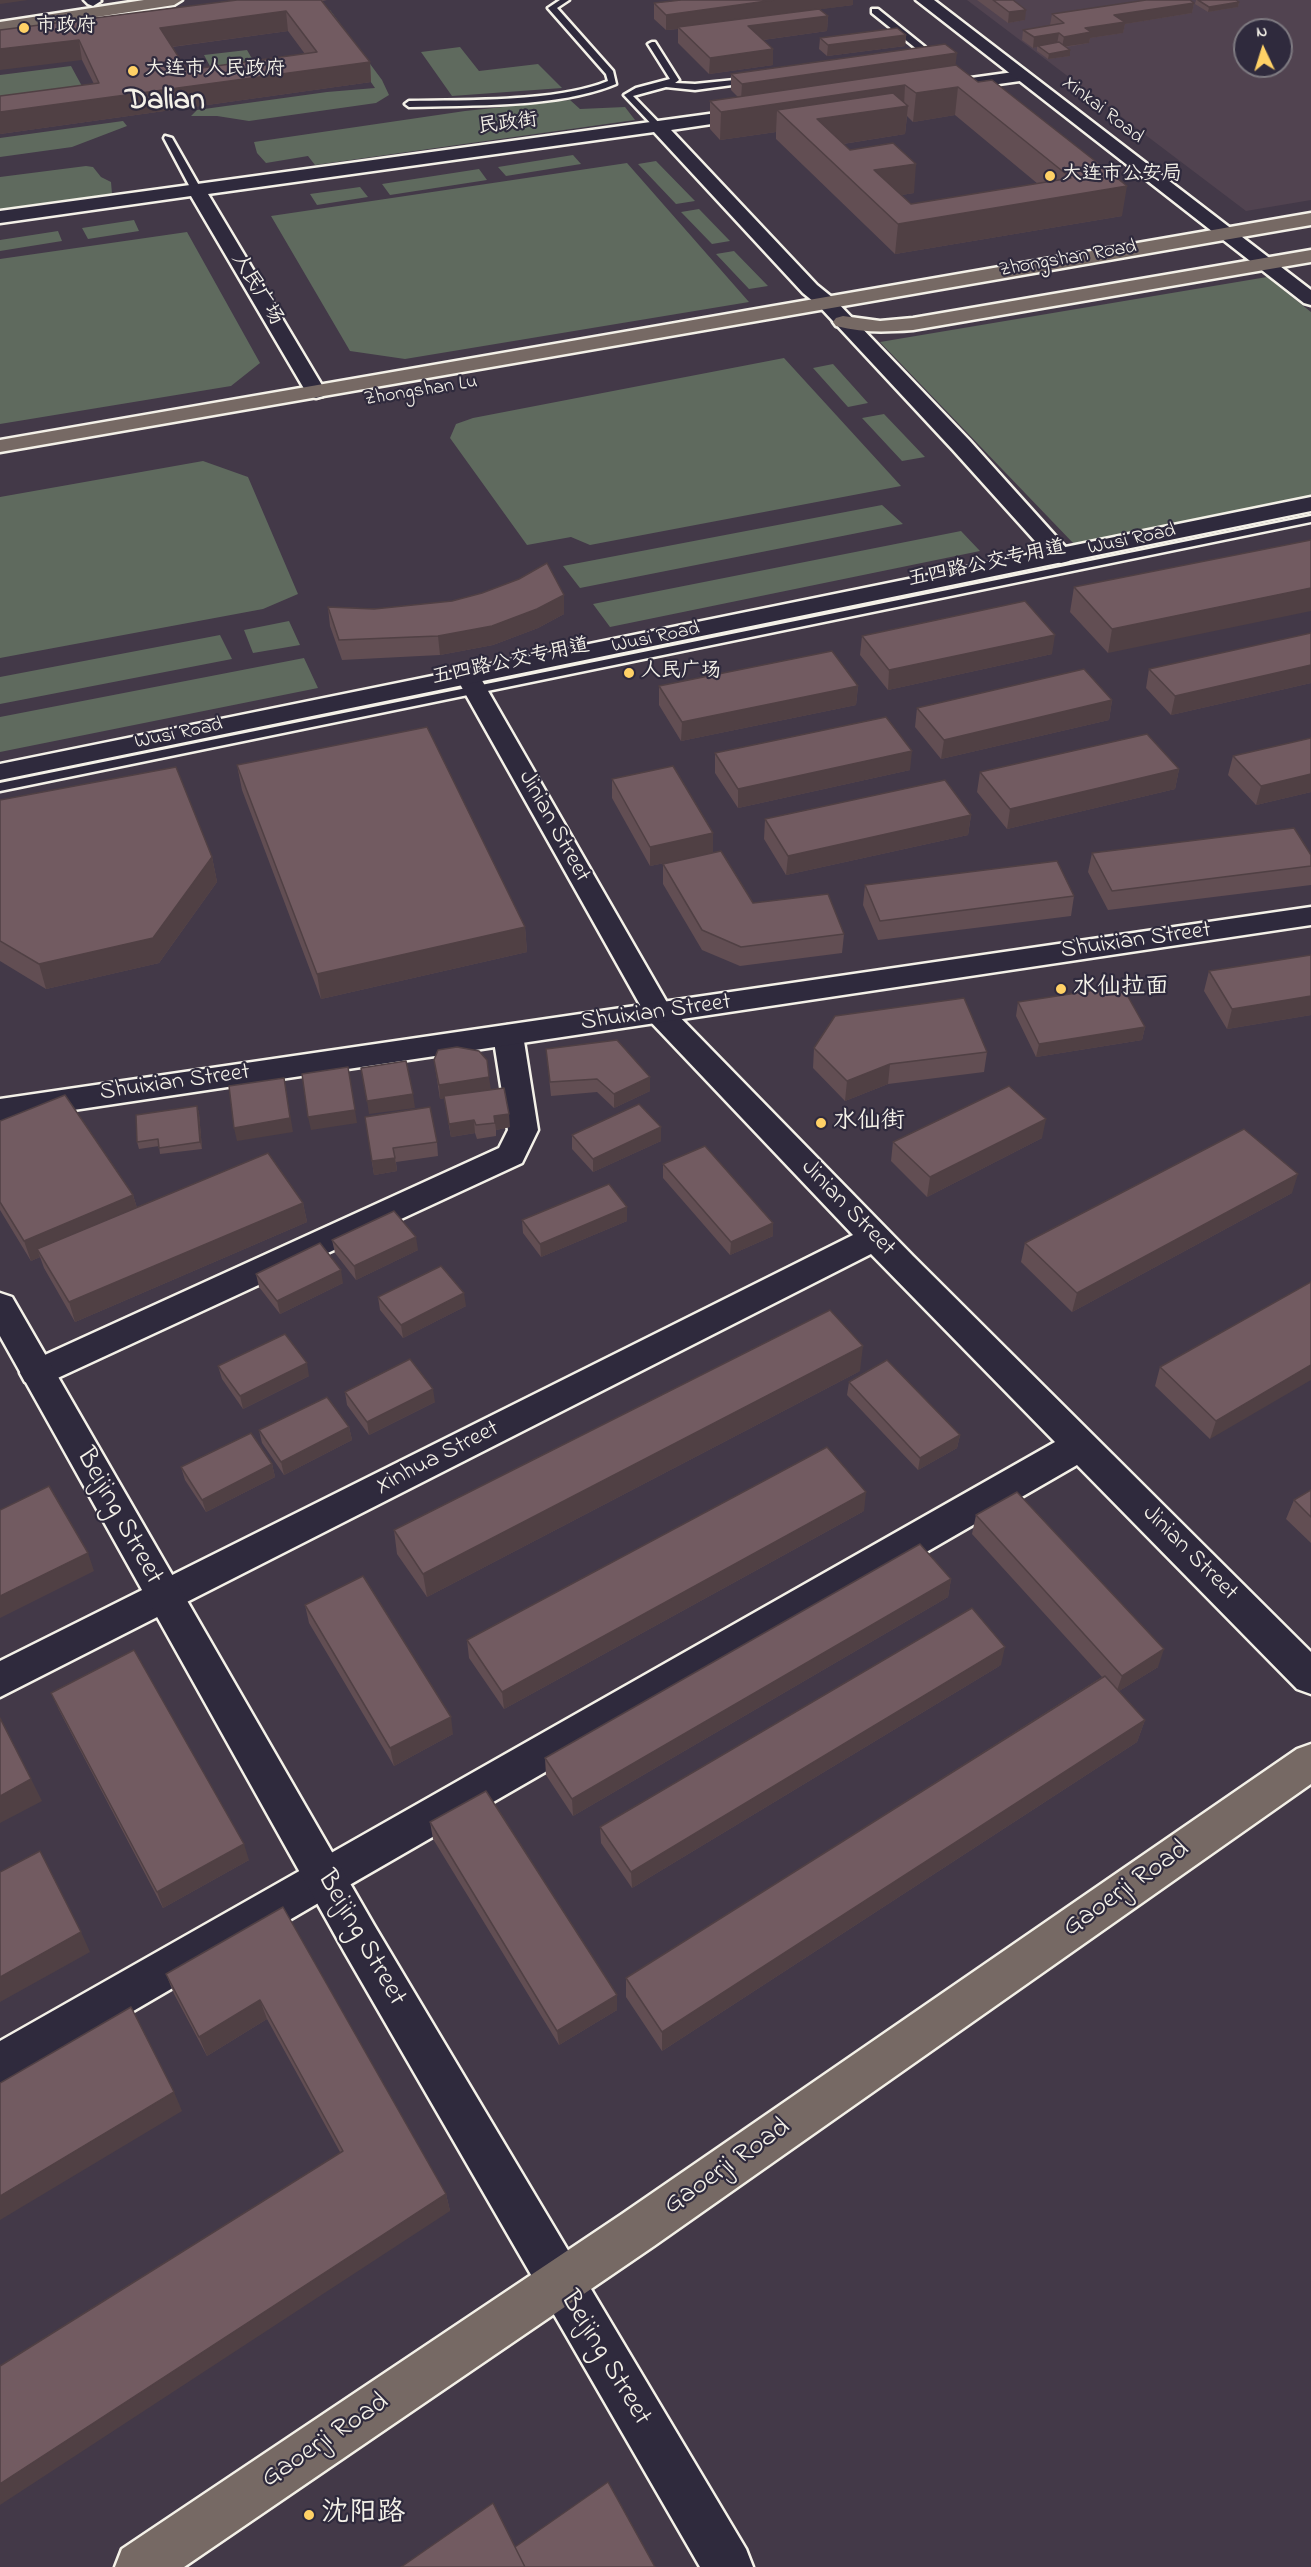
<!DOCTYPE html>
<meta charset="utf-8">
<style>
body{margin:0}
#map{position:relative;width:1311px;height:2567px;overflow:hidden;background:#433948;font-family:"Indie Flower",sans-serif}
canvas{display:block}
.north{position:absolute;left:1233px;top:18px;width:60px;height:60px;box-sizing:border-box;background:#2f2a3d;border:2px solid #7e7a81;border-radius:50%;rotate:356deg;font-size:16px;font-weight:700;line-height:24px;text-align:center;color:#f4f1e8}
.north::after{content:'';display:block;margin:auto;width:21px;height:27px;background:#ffd166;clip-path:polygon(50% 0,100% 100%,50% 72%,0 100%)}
</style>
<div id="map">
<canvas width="1311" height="2567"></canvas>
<div class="north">N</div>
</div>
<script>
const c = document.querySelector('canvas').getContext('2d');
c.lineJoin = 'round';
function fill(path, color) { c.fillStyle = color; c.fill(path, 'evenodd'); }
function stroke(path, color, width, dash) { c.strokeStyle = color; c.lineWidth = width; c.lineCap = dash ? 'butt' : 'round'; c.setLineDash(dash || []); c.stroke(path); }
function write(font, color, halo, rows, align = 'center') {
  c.font = font + ' "Indie Flower","LXGW WenKai TC",sans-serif'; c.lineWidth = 4.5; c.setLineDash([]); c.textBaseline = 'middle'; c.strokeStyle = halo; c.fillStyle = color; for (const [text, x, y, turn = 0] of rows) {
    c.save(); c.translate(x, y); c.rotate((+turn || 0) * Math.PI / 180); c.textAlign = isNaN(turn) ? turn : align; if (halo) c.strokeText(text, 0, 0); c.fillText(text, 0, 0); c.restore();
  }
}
fill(new Path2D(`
 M967 0H1311V200L1246 211ZM1245 30H1281V66H1245Z`), '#514350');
fill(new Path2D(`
 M330 10 382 80 389 95 376 103 249 121 217 116H191L197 110 327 92 375 88 322 11Z
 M460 47 479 71 538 64 562 88 452 96 421 52Z
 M247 50 262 76 218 81 204 55Z
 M71 66 90 101 0 113V75Z
 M570 100 580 109 625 107 635 120 315 165 308 156 266 163 257 153 254 142 465 111Z
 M123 121 127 126 72 147 0 157V138Z
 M573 155 581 164 506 176 498 167Z
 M656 161 695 201 676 204 638 164Z
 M627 163 749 302 405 359 350 351 271 216Z
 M86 166 93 167 101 177 111 182 112 194 0 210V177Z
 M479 169 487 180 390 195 382 184Z
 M360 187 368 197 317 205 310 194Z
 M699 209 730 241 712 244 681 212Z
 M134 220 139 231 88 239 82 228Z
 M58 231 62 241 0 251V240Z
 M187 232 260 363 231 386 0 424V259Z
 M734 251 768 286 749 289 716 254Z
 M1267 277 1311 312V496L1074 544 880 342Z
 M784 358 901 486 590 545 571 537 527 545 450 438 456 424 473 418Z
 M833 364 868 403 848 407 813 368Z
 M884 414 925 457 902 461 862 418Z
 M203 461 248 477 298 594 263 609 0 658V497Z
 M882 505 903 524 580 588 563 566Z
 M961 531 980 551 610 627 593 604Z
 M289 621 300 645 253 653 244 630Z
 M220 635 232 659 0 704V677Z
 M304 658 318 688 0 752V717Z`), '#5f6a5e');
const service = new Path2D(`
 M560 0H569L557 8 613 71 616 84C559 108 471 105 409 107L405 104 409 101C465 100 558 102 608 81L606 74 548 8Z
 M872 9H878L925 47 923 59 907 60V56L916 55 918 50 872 13Z
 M652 42H655L679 80 675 83 695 84 754 78 758 80 754 82 695 90 666 87 633 96 663 127 656 129 624 95 636 88 670 79 648 44Z
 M165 136 172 138 201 189 199 191 191 189 164 138Z
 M1311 516V522L0 791V783Z`);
const minor = new Path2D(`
 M84 0H100L101 1 93 6 88 4Z
 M1021 71 1027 72 1029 76 1027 80 935 93 927 88 935 83Z
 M753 108 759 109 762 113 759 117 671 130 817 285 833 298 969 440 1069 551 1073 556 1069 561 1061 563 1053 561 953 450 819 306 803 293 654 132 208 194 326 392 323 396 316 398 309 396 306 392 191 196 0 223V211Z
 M468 670 477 672 480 677 669 1006 913 1256 1311 1652V1694L1297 1689 1077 1465 339 1891 15 2080 0 2087V2041L1055 1442 871 1254 0 1697V1661L853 1235 648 1019 456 677 459 672Z
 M508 1025 518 1028 523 1035 538 1130 522 1163 49 1382 37 1386 25 1382 20 1373 25 1364 499 1148 508 1130 493 1035 498 1028Z`);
const tertiary = new Path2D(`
 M1311 907V925L0 1121V1099Z
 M0 1293 12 1297 374 1925 746 2549 753 2567H700L345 1953 0 1336Z`);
const secondary = new Path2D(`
 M916 0H934L1311 290V305L1304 303Z
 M1311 497V511L0 780V764Z`);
const primary = new Path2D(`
 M144 0H182L174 5 0 32V22Z
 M1311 213V225L0 452V440Z
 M1311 250V262L913 330C887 332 862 333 836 326L833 322 836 318 843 316 880 321 913 318Z
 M1311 1744V1784L654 2246 184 2567H115L122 2549 622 2214 1297 1749Z`);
stroke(service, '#f4f1e8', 5);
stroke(minor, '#f4f1e8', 5);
stroke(tertiary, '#f4f1e8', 5);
stroke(secondary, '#f4f1e8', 5);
stroke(primary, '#f4f1e8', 5);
fill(service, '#2f2a3d');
fill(minor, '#2f2a3d');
fill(tertiary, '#2f2a3d');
fill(secondary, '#2f2a3d');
fill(primary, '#766964');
fill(new Path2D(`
 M237 0H327L322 1 370 62 371 82 0 134V112L94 84 82 60 0 30ZM288 31 305 54 187 70 172 47Z
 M977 0H1013L1025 20 1008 23Z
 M1196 0H1236L1239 2 1238 7 1208 12 1195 4Z
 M654 3 853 5 820 9 828 16 827 31 763 40 773 49V65L709 74 678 43V29L666 30 654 19Z
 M1194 3 1192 13 1125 24 1123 33 1090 38 1089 43 1066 47 1070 50V56L1048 59 1037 51V47L1033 48 1022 40 1023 30 1050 25 1052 14Z
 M906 35 905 46 827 56 819 49 820 38Z
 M956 65 1122 216 895 254 776 139V132L720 140 710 129V101L738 97 731 90V74ZM955 115 1038 184 911 204 901 195 914 193 850 150 843 144 905 134 907 116 913 122Z
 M1311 540 1108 653 1070 612 1074 587Z
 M328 607 564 614 538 628 493 645 440 655 342 660 330 626Z
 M1311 633V683L1171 715 1146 688 1149 669Z
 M862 636 1052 654 888 690 860 655Z
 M659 686H858L856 705 681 741 659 705Z
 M1112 700 1109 720 941 759 915 727 917 708Z
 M1311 738V792L1256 805 1228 775 1233 756Z
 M715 753 910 770 738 808 715 773Z
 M237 765 525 927 527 952 321 999 242 790Z
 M1179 769 1175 789 1007 829 977 792 980 772Z
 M612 779 713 853 753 903 844 934 842 953 740 966 702 950 663 884V864L701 855 650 866 612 798Z
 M0 800 212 857 217 882 159 963 46 989 0 961Z
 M971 815 968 835 786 875 764 839 765 819Z
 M1092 853 1311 855V885L1108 910 1088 872Z
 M865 885 1074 896 1071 916 878 940 863 905Z
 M1311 955V1015L1227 1029 1204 991 1209 971Z
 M1018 1002 1145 1027 1142 1040 1036 1057 1016 1016Z
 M814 1048 987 1052 984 1072 888 1084 845 1101 813 1068Z
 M546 1049 650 1091 614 1108 597 1092 551 1096Z
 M434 1060 491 1090 510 1127 496 1130V1136L477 1139 475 1133 451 1137 444 1098 440 1099Z
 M197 1106 199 1113 202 1149 160 1154 159 1146 139 1149 137 1142Z
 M365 1117 437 1142 438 1156 396 1162 397 1171 374 1175Z
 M0 1121 133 1195 137 1208 303 1203 307 1222 75 1322 44 1268 40 1257 31 1261 0 1210Z
 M572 1135 661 1141 593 1172 572 1149Z
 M1042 1138 927 1197 891 1161 893 1142Z
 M663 1164 773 1223V1236L730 1255 663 1178Z
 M1292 1193 1072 1312 1021 1262 1025 1243Z
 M627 1207V1221L541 1257 523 1233 522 1220Z
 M332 1240 418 1250 356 1280 335 1253Z
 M256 1274 343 1283 280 1314 259 1287Z
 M1311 1282 1210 1439 1155 1386 1160 1367Z
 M378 1297 466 1306 403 1338 380 1310Z
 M218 1366 309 1376 243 1409 222 1379Z
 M860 1371 427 1597 397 1554 394 1530Z
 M849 1382 960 1435 957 1448 918 1470 847 1395Z
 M345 1392 435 1402 369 1435 347 1405Z
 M349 1427 352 1440 284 1475 262 1443 259 1430Z
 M272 1464 275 1477 206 1512 185 1480 181 1467Z
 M1311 1490V1543L1286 1519 1294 1500Z
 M864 1511 504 1709 469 1658 467 1640Z
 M976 1515 1158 1667 1119 1691 1145 1720 1137 1742 662 2051 626 1997V1978L1102 1677 972 1534Z
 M951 1579 948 1597 573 1816 546 1775 545 1758Z
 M305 1605 453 1734 394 1766 309 1623Z
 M1001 1665 632 1888 601 1843 600 1827Z
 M51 1693 249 1860 163 1908 59 1710Z
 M430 1822 617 1995V2010L559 2045 433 1839Z
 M283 1907 446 2194 450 2211 340 2152 267 2019 207 2056 174 1994 166 1974Z`), '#624e53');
fill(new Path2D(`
 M0 0H28L0 4Z
 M774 0H853V5L679 28 678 27V29L666 30V15Z
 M1239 2 1238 7 1208 12 1209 7Z
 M1194 3 1192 13 1125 24 1123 33 1090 38 1089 43 1062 47 1064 37 1114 15Z
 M1026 10 1025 20 1008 23 1009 12Z
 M286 11 288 31 163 48 160 28Z
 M828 16 827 31 748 42V26Z
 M1059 33 1057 44 1038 46 1037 47 1033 48 1034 37Z
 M906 35 905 46 827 56 828 45Z
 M79 40 82 60 0 70V49Z
 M773 49V65L709 74 710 58Z
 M1070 50V56L1048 59 1049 54Z
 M957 53 955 69 741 100 742 84Z
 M370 62 371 82 0 134V112Z
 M905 85 904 106H908L905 134 817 148 777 110 776 132 720 140 721 112Z
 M958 87 955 115 913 122 916 93Z
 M916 164 914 193 872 200 874 170Z
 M1127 186 1122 216 895 254 898 224Z
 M1311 588V611L1108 653 1112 629Z
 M564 595V614L538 628 493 645 440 655 438 636Z
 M1055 635 1052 654 888 690 889 670Z
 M1311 665V683L1171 715 1175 696Z
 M858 686 856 705 681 741 682 722Z
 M1112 700 1109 720 941 759 944 740Z
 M912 751 910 770 738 808V789Z
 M1179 769 1175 789 1007 829 1010 809Z
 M1311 774V792L1256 805 1261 786Z
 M971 815 968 835 786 875 788 856Z
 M713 833V853L650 866V847Z
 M212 857 217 882 159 963 46 989 39 964Z
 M525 927 527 952 321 999 317 974Z
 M1311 996V1015L1227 1029 1232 1009Z
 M1145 1027 1142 1040 1036 1057 1039 1044Z
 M890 1064 888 1084 845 1101 847 1081Z
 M489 1077 491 1090 440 1099 439 1085Z
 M650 1077V1091L614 1108V1094Z
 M284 1078 293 1132 237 1141 234 1128Z
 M413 1094 415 1108 369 1114 367 1101Z
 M197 1106 199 1113 202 1149 200 1142Z
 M355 1110 357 1123 311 1130 308 1117Z
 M509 1114 510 1127 496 1130 494 1116Z
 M1046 1119 1042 1138 927 1197 930 1177Z
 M474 1120 475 1133 451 1137 449 1124Z
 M661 1127V1141L593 1172V1159Z
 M395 1158 397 1171 374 1175 372 1161Z
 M1298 1174 1292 1193 1072 1312 1077 1293Z
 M133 1195 139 1215 37 1249 40 1257 31 1261 24 1241Z
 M303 1203 307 1222 75 1322 69 1302Z
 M627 1207V1221L541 1257 540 1244Z
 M773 1223V1236L730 1255 731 1242Z
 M416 1237 418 1250 356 1280 354 1266Z
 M341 1270 343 1283 280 1314 277 1301Z
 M464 1293 466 1306 403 1338 401 1325Z
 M863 1346 860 1371 427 1597 423 1574Z
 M307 1363 309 1376 243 1409 240 1396Z
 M1311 1365V1380L1210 1439 1216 1421Z
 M433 1389 435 1402 369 1435 367 1422Z
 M349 1427 352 1440 284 1475 281 1462Z
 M960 1435 957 1448 918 1470 920 1458Z
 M272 1464 275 1477 206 1512 202 1500Z
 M866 1492 864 1511 504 1709 502 1692Z
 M88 1553 94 1571 0 1618V1596Z
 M951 1579 948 1597 573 1816 572 1799Z
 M1005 1647 1001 1665 632 1888 631 1872Z
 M1164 1649 1158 1667 1116 1693 1122 1676Z
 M451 1717 453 1734 394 1766 390 1748Z
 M1145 1720 1137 1742 662 2051V2032Z
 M31 1779 42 1801 0 1823V1796Z
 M244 1844 249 1860 163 1908 157 1892Z
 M81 1932 90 1952 0 2002V1977Z
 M617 1995V2010L559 2045 557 2031Z
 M260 2000 267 2019 207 2056 199 2037Z
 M174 2092 182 2111 0 2220V2196Z
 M446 2194 450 2211 0 2505V2484Z`), '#504044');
const building = new Path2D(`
 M237 0H321L370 62 0 112V96L99 83 79 40 0 49V30ZM286 11 317 52 187 70 160 28Z
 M681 0H774L666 15 654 3Z
 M993 0H1013L1026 10 1009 12Z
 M1146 0H1190L1194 3 1114 15 1125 22 1085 28 1091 32 1064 37 1059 33 1034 37 1023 30 1064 23 1052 14Z
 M1198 0H1236L1239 2 1209 7Z
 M819 9 828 16 748 26 773 49 710 58 678 27Z
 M897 28 906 35 828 45 820 38Z
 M1059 42 1070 50 1049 54 1038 46Z
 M945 44 957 53 742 84 731 74Z
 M956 65 978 82 992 80 1127 186 898 224 777 110 893 93 908 106 817 119 850 150 893 143 916 164 874 170 911 204 1071 178 958 87 916 93 905 85 721 112 710 101Z
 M1311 540V588L1112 629 1074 587Z
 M547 563 564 595 537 609 492 626 438 636 339 640 328 607 374 609 452 601 482 593 519 579Z
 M1025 601 1055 635 889 670 862 636Z
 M1311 633V665L1175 696 1149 669Z
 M832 651 858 686 682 722 659 686Z
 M1084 669 1112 700 944 740 917 708Z
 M886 717 912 751 738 789 715 753Z
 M427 727 525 927 317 974 237 765Z
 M1147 734 1179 769 1010 809 980 772Z
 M1311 738V774L1261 786 1233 756Z
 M673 766 713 833 650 847 612 779Z
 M176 767 212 857 153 938 39 964 0 941V800Z
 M945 780 971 815 788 856 765 819Z
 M1294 828 1311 855V866L1112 891 1092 853Z
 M721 851 753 903 828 894 844 934 741 947 702 930 663 864Z
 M1057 861 1074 896 880 921 865 885Z
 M1311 955V996L1232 1009 1209 971Z
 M1122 986 1145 1027 1039 1044 1018 1002Z
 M964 998 987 1052 890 1064 847 1081 814 1048 835 1016Z
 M617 1040 650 1077 614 1094 597 1079 550 1082 546 1049Z
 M457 1047 479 1051 487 1060 489 1077 439 1085 434 1060 438 1050Z
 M406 1061 413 1094 367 1101 361 1068Z
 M348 1067 355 1110 308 1117 302 1074Z
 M284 1078 290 1118 234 1128 229 1086Z
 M1009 1086 1046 1119 930 1177 893 1142Z
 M504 1088 509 1114 494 1116 495 1123 476 1125 474 1120 449 1124 444 1096Z
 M65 1095 133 1195 24 1241 0 1202V1121Z
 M639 1104 661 1127 593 1159 572 1135Z
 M197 1106 200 1142 159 1148 158 1139 137 1142 136 1115Z
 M430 1107 437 1142 393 1148 395 1158 372 1161 365 1117Z
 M1244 1129 1298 1174 1077 1293 1025 1243Z
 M705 1146 773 1223 731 1242 663 1164Z
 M268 1153 303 1203 69 1302 37 1249Z
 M609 1184 627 1207 540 1244 522 1220Z
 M394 1211 416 1237 354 1266 332 1240Z
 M320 1243 341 1270 277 1301 256 1274Z
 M441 1266 464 1293 401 1325 378 1297Z
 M1311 1282V1365L1216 1421 1160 1367Z
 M830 1310 863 1346 423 1574 394 1530Z
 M285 1334 307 1363 240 1396 218 1366Z
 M410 1359 433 1389 367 1422 345 1392Z
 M887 1360 960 1435 920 1458 849 1382Z
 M327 1397 349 1427 281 1462 259 1430Z
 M251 1433 272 1464 202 1500 181 1467Z
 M827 1447 866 1492 502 1692 467 1640Z
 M49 1486 88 1553 0 1596V1510Z
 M1311 1490V1517L1294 1500Z
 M1017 1492 1164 1649 1122 1676 976 1515Z
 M920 1544 951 1579 572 1799 545 1758Z
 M363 1576 451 1717 390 1748 305 1605Z
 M972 1608 1005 1647 631 1872 600 1827Z
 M134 1650 244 1844 157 1892 51 1693Z
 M1105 1676 1145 1720 662 2032 626 1978Z
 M0 1718 31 1779 0 1796Z
 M486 1791 617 1995 557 2031 430 1822Z
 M40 1851 81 1932 0 1977V1872Z
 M283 1907 446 2194 0 2484V2366L343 2151 260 2000 199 2037 166 1974Z
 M131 2007 174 2092 0 2196V2083Z
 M608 2482 655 2567H525L515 2547Z
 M493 2503 525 2567H401Z`);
fill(building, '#725b61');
stroke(building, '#504044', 1.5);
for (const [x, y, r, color] of [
 [24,28,6,"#ffd166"],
 [133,71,6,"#ffd166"],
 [1050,176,6,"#ffd166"],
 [629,673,6,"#ffd166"],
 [1061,989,6,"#ffd166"],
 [821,1123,6,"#ffd166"],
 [309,2515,6,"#ffd166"]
]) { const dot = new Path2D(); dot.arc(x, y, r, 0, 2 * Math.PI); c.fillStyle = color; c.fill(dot); stroke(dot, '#2f2a3d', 2); }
write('20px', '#f4f1e8', '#2f2a3d', [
 ["市政府",36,28],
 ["大连市人民政府",145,71],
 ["大连市公安局",1062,176],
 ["人民广场",641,673]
], 'left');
write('20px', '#f4f1e8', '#2f2a3d', [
 ["Xinkai Road",1102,111,38],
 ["民政街",508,125,-7],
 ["Zhongshan Road",1068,260,-10],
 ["人民广场",256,290,59],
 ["Zhongshan Lu",421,392,-9],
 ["Wusi Road",1132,541,-12],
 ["五四路公交专用道",987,565,-12],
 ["Wusi Road",656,639,-12],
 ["五四路公交专用道",511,663,-12],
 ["Wusi Road",179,735,-12]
]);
write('24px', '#f4f1e8', '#2f2a3d', [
 ["Jinian Street",553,827,61],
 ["Shuixian Street",1136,942,-8],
 ["Shuixian Street",656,1014,-8],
 ["Shuixian Street",175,1084,-8],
 ["Jinian Street",847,1209,46],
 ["Xinhua Street",438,1459,-27],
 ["Jinian Street",1189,1554,45]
]);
write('24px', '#f4f1e8', '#2f2a3d', [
 ["水仙拉面",1073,989],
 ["水仙街",833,1123]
], 'left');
write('28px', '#f4f1e8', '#2f2a3d', [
 ["Beijing Street",118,1517,61],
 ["Gaoerji Road",1127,1890,-35],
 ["Beijing Street",360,1939,60],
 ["Gaoerji Road",728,2168,-35],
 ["Beijing Street",604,2359,59],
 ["Gaoerji Road",326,2442,-34]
]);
write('28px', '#f4f1e8', '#2f2a3d', [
 ["沈阳路",321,2515]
], 'left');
write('bold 30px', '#f4f1e8', '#2f2a3d', [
 ["Dalian",165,103]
]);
</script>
